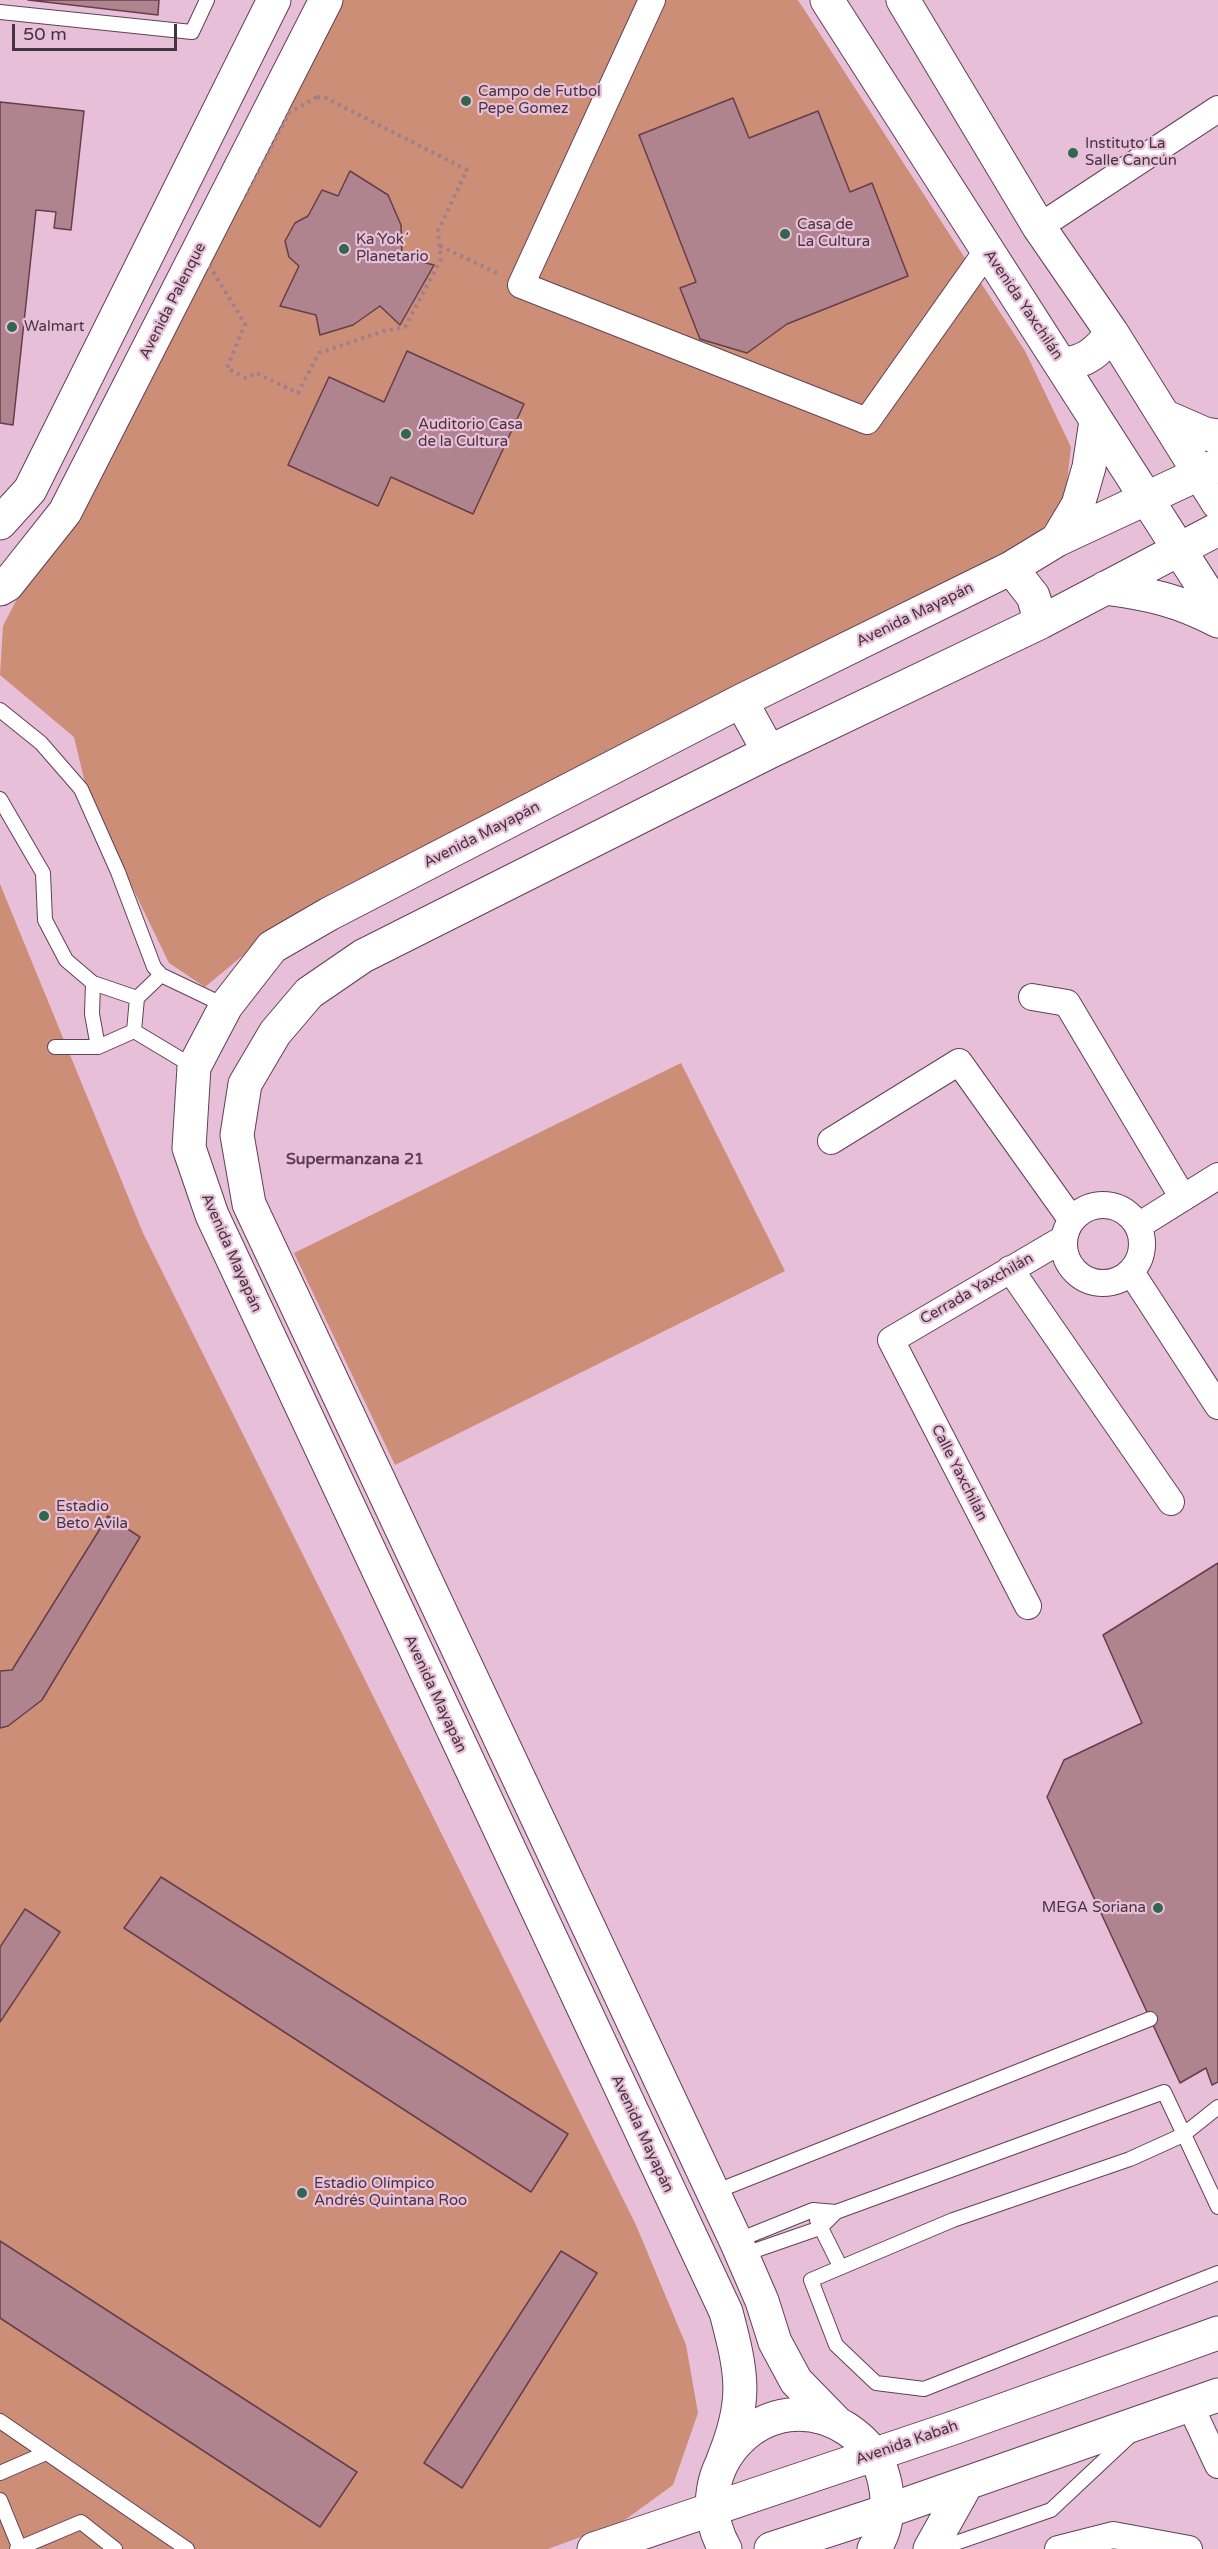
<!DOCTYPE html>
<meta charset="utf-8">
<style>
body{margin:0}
#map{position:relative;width:1218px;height:2549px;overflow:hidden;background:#e8bfd8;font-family:"Varela Round",sans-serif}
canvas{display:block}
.scale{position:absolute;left:12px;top:24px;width:165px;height:27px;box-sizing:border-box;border:3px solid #44343e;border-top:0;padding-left:8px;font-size:18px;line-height:21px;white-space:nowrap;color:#44343e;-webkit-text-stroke:4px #e8bfd8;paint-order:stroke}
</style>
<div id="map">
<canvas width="1218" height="2549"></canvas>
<div class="scale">50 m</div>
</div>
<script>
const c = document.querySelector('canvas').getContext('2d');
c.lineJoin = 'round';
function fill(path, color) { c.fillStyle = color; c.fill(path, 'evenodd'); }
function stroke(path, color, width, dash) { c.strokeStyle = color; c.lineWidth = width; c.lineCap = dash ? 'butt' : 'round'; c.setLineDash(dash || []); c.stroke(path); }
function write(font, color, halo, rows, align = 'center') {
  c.font = font + ' "Varela Round",sans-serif'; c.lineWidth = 4.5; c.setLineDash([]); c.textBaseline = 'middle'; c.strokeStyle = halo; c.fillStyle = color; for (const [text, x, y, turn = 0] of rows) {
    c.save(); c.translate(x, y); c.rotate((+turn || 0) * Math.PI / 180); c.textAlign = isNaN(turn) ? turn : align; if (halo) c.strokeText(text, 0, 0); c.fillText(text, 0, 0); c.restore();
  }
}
fill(new Path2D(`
 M325 0H798L1025 351 1071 447 1065 500 1025 551 333 892 288 918 205 987 169 963 88 796 74 737 0 675 3 626Z
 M0 884 143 1233 636 2225 686 2345 698 2413 673 2485 622 2522 548 2549H0Z
 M681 1063 785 1271 395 1465 294 1253Z`), '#cc8e76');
const building = new Path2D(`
 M28 0H159L158 15Z
 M733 98 749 138 818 111 850 192 872 183 908 276 787 324 747 353 700 339 680 288 696 282 639 135Z
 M0 102 84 111 71 230 54 228 56 212 36 210 13 425 0 423Z
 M350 171 388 195 401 225 402 257 434 265 400 325 380 306 353 325 320 335 316 315 280 306 299 266 289 257 285 241 295 223 308 216 322 190 338 196Z
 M407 351 524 404 473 514 391 477 378 506 288 465 329 377 384 402Z
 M108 1516 140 1537 42 1700 8 1726 0 1728V1671L12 1670Z
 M1218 1563V2082L1212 2085 1206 2068 1180 2083 1047 1797 1064 1760 1142 1723 1103 1635Z
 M161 1877 568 2134 531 2192 124 1928Z
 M25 1909 60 1932 0 2022V1947Z
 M0 2241 357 2472 320 2527 0 2318Z
 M561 2251 597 2273 462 2488 424 2463Z`);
fill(building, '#b0848f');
stroke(building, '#653e49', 1.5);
const lane = new Path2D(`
 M0 12 192 32 207 0
 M0 710 41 743 81 789 118 872 154 967 161 975 226 1006
 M0 799 43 873 45 920 66 960 93 983
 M134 1031 137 998 161 975
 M55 1047H98L134 1031 194 1067
 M98 1047 92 1014 93 983 137 998
 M1218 2107 1183 2135 1130 2159 953 2220 811 2280 836 2345 876 2383 924 2389 1218 2273
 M712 2193 1150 2019
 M817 2220 840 2266
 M736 2241 813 2210 836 2212
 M742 2255 820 2228 836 2212 1164 2092 1218 2207
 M0 2421 187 2549
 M0 2473 46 2453
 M0 2500 20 2549
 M17 2549 81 2522 115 2549
 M938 2549 1051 2510 1131 2435`);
const street = new Path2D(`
 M652 0 521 285 867 421 987 251
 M1039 227 1218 109
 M1032 997 1067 1003 1183 1198
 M831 1141 959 1062 1071 1219
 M1064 1244a39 39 0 1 1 78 0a39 39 0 1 1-78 0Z
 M1138 1226 1218 1176
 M1010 1269 1171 1502
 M1131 1272 1218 1406
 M1028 1606 891 1340 1063 1239
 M1190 2405 1218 2465
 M1058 2549 1113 2535 1189 2549`);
const secondary = new Path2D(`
 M827 0 1218 610
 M903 0 1039 227 1112 333 1218 503
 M1063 364C1087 362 1098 351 1112 333
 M1166 417 1205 434 1218 436
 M0 523 30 490 274 0
 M1057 540 1078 505 1089 467 1096 421
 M1011 568 1033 596 1041 622
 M1105 588C1149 594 1178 600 1218 621
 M0 589 7 585 65 512 326 0
 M741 701 769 752
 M837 2423 796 2381 775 2342 762 2301 736 2241 249 1204 237 1135 245 1084 275 1033 309 993 363 956 769 752 1041 622 1218 529
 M723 2460C748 2400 742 2373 726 2312L212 1215 189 1148 194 1067 226 1006 272 947 329 914 741 701 1011 568 1057 540 1218 465
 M725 2549C679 2469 768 2378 847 2429 865 2441 879 2458 884 2479 890 2503 888 2529 874 2549`);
const primary = new Path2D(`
 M594 2549 953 2428 1218 2333
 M771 2549 887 2511 1218 2395
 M930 2549 967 2483`);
stroke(lane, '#624056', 16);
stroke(street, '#624056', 28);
stroke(secondary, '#624056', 35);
stroke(primary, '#624056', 35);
stroke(new Path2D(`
 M317 97 326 98 467 170 438 231 441 259 405 327 384 331 319 353 298 393 256 373 246 378 227 368 245 324 204 257 226 215 246 194 289 113Z
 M440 246 501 275`), '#9d7f91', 4, [3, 4.5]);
stroke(lane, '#fff', 14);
stroke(street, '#fff', 26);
stroke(secondary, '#fff', 33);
stroke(primary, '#fff', 33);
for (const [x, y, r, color] of [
 [466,101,6,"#31674e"],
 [1073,153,6,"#31674e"],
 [785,234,6,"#31674e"],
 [344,249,6,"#31674e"],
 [12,327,6,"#31674e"],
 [406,434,6,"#31674e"],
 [44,1516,6,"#31674e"],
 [1158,1908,6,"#31674e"],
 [302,2193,6,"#31674e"]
]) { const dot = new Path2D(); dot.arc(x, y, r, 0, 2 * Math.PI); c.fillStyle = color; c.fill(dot); stroke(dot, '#e8bfd8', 2); }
write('15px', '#44343e', '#e8bfd8', [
 ["Campo de Futbol",478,92],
 ["Pepe Gomez",478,109],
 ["Instituto La",1085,144],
 ["Salle Cancún",1085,161],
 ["Casa de",797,225],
 ["La Cultura",797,242],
 ["Ka´Yok´",356,240],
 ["Planetario",356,257],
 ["Walmart",24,327],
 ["Auditorio Casa",418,425],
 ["de la Cultura",418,442],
 ["Estadio",56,1507],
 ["Beto Avila",56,1524],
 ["MEGA Soriana",1146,1908,"right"],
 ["Estadio Olímpico",314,2184],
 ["Andrés Quintana Roo",314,2201]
], 'left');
write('15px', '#44343e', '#e8bfd8', [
 ["Avenida Palenque",173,301,-63],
 ["Avenida Yaxchilán",1023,305,56],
 ["Avenida Mayapán",915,615,-26],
 ["Avenida Mayapán",482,835,-27],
 ["Avenida Mayapán",231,1253,66],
 ["Cerrada Yaxchilán",977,1289,-30],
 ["Calle Yaxchilán",959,1473,63],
 ["Avenida Mayapán",435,1694,65],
 ["Avenida Mayapán",642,2134,65],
 ["Avenida Kabah",907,2443,-19]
]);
write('bold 16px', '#5e3c51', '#e8bfd8', [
 ["Supermanzana 21",355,1160]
]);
</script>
